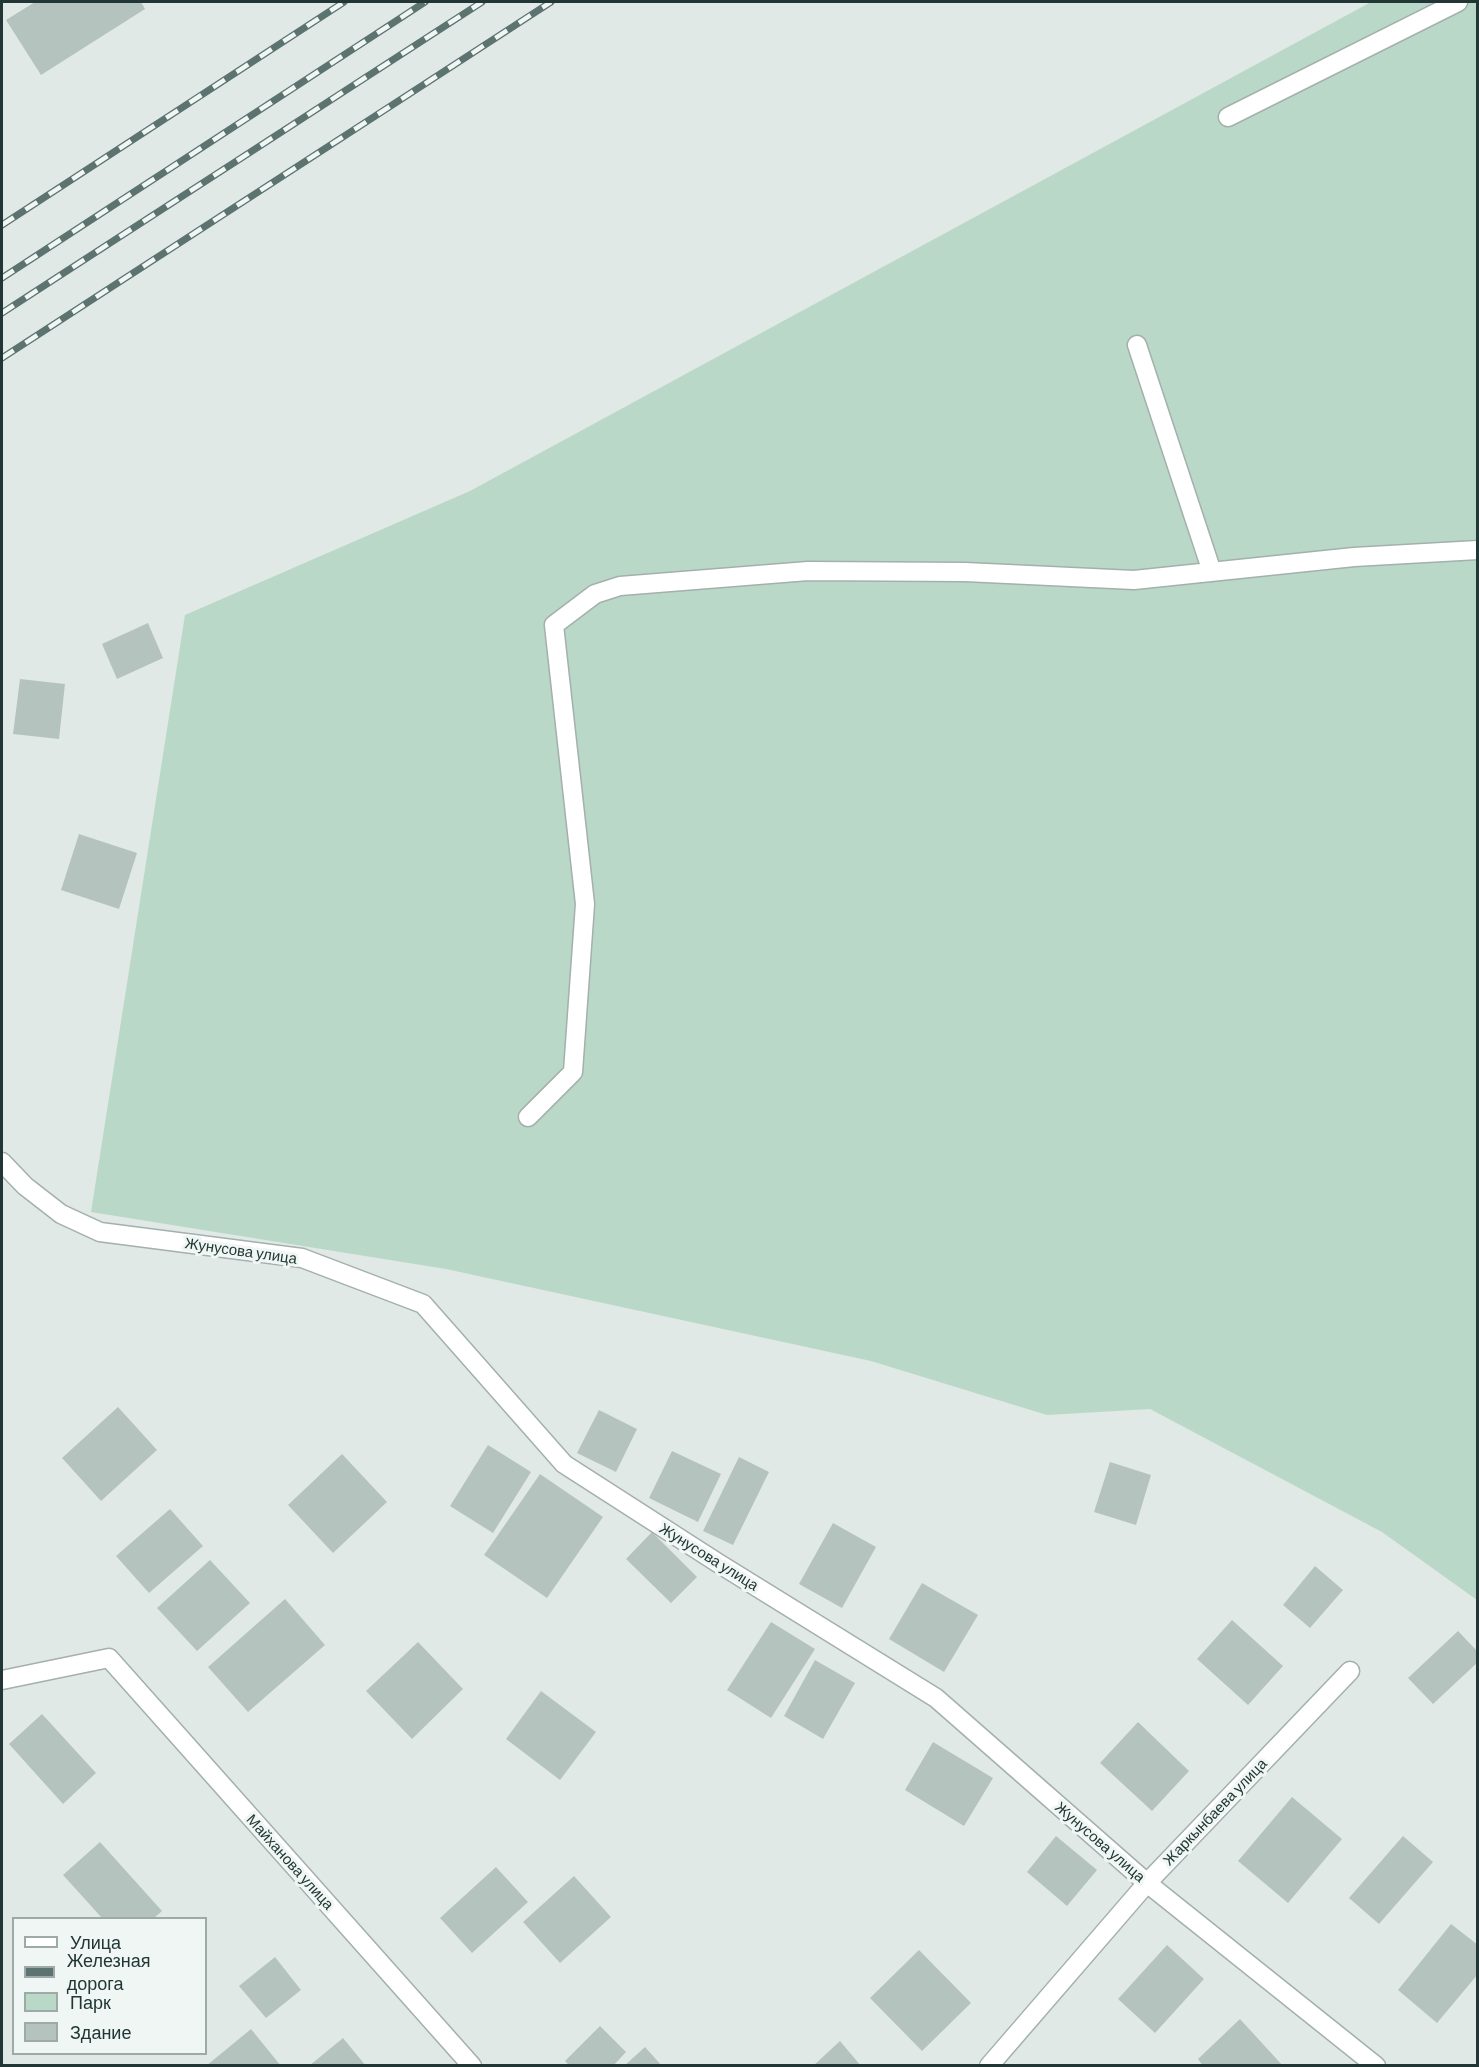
<!DOCTYPE html>
<meta charset="utf-8">
<style>
body{margin:0}
#map{position:relative;width:1479px;height:2067px;overflow:hidden;background:#e0e9e6;font-family:Barlow,sans-serif}
canvas{display:block}
.frame{position:absolute;inset:0;border:3px solid #223735;pointer-events:none}
.legend{position:absolute;left:12px;top:1917px;width:195px;height:138px;box-sizing:border-box;background:#eff6f4;border:2px solid #9daaa8;margin:0;padding:8px 10px;list-style:none;font-size:18px;color:#223735}
.legend li{display:flex;align-items:center;gap:12px;height:30px}
.legend b{width:30px;border:2px solid #9daaa8}
</style>
<div id="map">
<canvas width="1479" height="2067"></canvas>
<div class="frame"></div>
<ul class="legend">
<li><b style="height:8px;background:#fff"></b>Улица</li>
<li><b style="height:8px;background:#5c7370"></b>Железная дорога</li>
<li><b style="height:16px;background:#bad8c7"></b>Парк</li>
<li><b style="height:16px;background:#b5c3bf"></b>Здание</li>
</ul>
</div>
<script>
const c = document.querySelector('canvas').getContext('2d');
c.lineJoin = 'round';
function fill(path, color) { c.fillStyle = color; c.fill(path, 'evenodd'); }
function stroke(path, color, width, dash) { c.strokeStyle = color; c.lineWidth = width; c.lineCap = dash ? 'butt' : 'round'; c.setLineDash(dash || []); c.stroke(path); }
function write(font, color, halo, rows, align = 'center') {
  c.font = font + ' Barlow,sans-serif'; c.lineWidth = 6; c.setLineDash([]); c.textBaseline = 'middle'; c.strokeStyle = halo; c.fillStyle = color; for (const [text, x, y, turn = 0] of rows) {
    c.save(); c.translate(x, y); c.rotate((+turn || 0) * Math.PI / 180); c.textAlign = isNaN(turn) ? turn : align; if (halo) c.strokeText(text, 0, 0); c.fillText(text, 0, 0); c.restore();
  }
}
fill(new Path2D(`
 M1371 2H1477V1600L1382 1532 1150 1409 1047 1415 871 1361 446 1269 91 1212 185 615 470 491Z`), '#bad8c7');
fill(new Path2D(`
 M35 2H141L145 9 41 75 6 20Z
 M148 623 163 658 117 679 102 644Z
 M20 679 65 684 59 739 13 734Z
 M79 834 137 853 119 909 61 890Z
 M118 1407 157 1450 101 1501 62 1458Z
 M599 1410 637 1429 616 1472 577 1453Z
 M488 1445 531 1472 493 1533 450 1506Z
 M672 1451 721 1474 698 1522 649 1498Z
 M342 1454 387 1502 333 1553 288 1505Z
 M739 1457 769 1472 733 1545 703 1531Z
 M1110 1462 1151 1475 1136 1525 1094 1512Z
 M540 1474 603 1517 547 1598 484 1555Z
 M170 1509 203 1546 149 1593 116 1556Z
 M833 1523 876 1547 842 1608 799 1584Z
 M652 1532 697 1577 671 1603 626 1559Z
 M210 1560 250 1603 197 1651 157 1608Z
 M1315 1566 1343 1590 1310 1628 1283 1605Z
 M922 1583 978 1615 944 1672 889 1639Z
 M285 1599 325 1645 248 1712 208 1667Z
 M1232 1620 1283 1666 1248 1705 1197 1659Z
 M771 1622 815 1649 771 1718 727 1690Z
 M1458 1631 1478 1652V1662L1433 1704 1408 1678Z
 M418 1642 463 1689 412 1739 366 1691Z
 M815 1660 855 1683 823 1739 784 1716Z
 M541 1691 596 1732 560 1780 506 1739Z
 M42 1714 96 1773 63 1804 9 1744Z
 M1138 1722 1189 1771 1152 1811 1100 1763Z
 M933 1742 993 1778 964 1826 905 1790Z
 M1292 1797 1342 1839 1288 1903 1238 1861Z
 M1056 1836 1097 1870 1067 1906 1027 1872Z
 M1403 1836 1433 1862 1379 1924 1349 1898Z
 M100 1842 162 1911 154 1918H102L63 1875Z
 M496 1867 528 1902 472 1953 440 1918Z
 M574 1876 611 1917 560 1963 523 1922Z
 M1451 1924 1478 1945V1974L1437 2023 1398 1990Z
 M1167 1945 1204 1979 1155 2033 1118 1999Z
 M919 1950 971 2003 922 2051 870 1998Z
 M275 1957 301 1990 266 2018 239 1986Z
 M1240 2019 1283 2066H1203L1198 2059Z
 M600 2026 626 2052 613 2066H570L565 2061Z
 M251 2029 281 2066H206Z
 M343 2038 366 2066H309Z
 M840 2041 861 2066H813Z
 M645 2047 662 2066H624Z`), '#b5c3bf');
const minor = new Path2D(`
 M1228 117 1458 2
 M1137 345 1212 572
 M528 1117 573 1072 585 904 554 625 595 594 620 586 808 571 965 572 1134 580 1354 557 1478 550
 M2 1162 25 1186 61 1214 100 1232 302 1258 423 1304 564 1464 718 1563 936 1698 1147 1883 1376 2066
 M2 1680 109 1658 472 2066
 M989 2066 1147 1883 1350 1671`);
stroke(minor, '#a3b0ad', 21);
stroke(minor, '#fff', 18);
const rail = new Path2D(`
 M2 225 344 2
 M2 278 425 2
 M2 313 482 2
 M2 358 551 2`);
stroke(rail, '#5c7370', 7);
stroke(rail, '#eff6f4', 4.5, [14]);
write('15px', '#223735', '#eff6f4', [
 ["Жунусова улица",241,1251,8],
 ["Жунусова улица",709,1557,32],
 ["Жаркынбаева улица",1215,1812,-46],
 ["Жунусова улица",1100,1842,41],
 ["Майханова улица",290,1862,48]
]);
</script>
